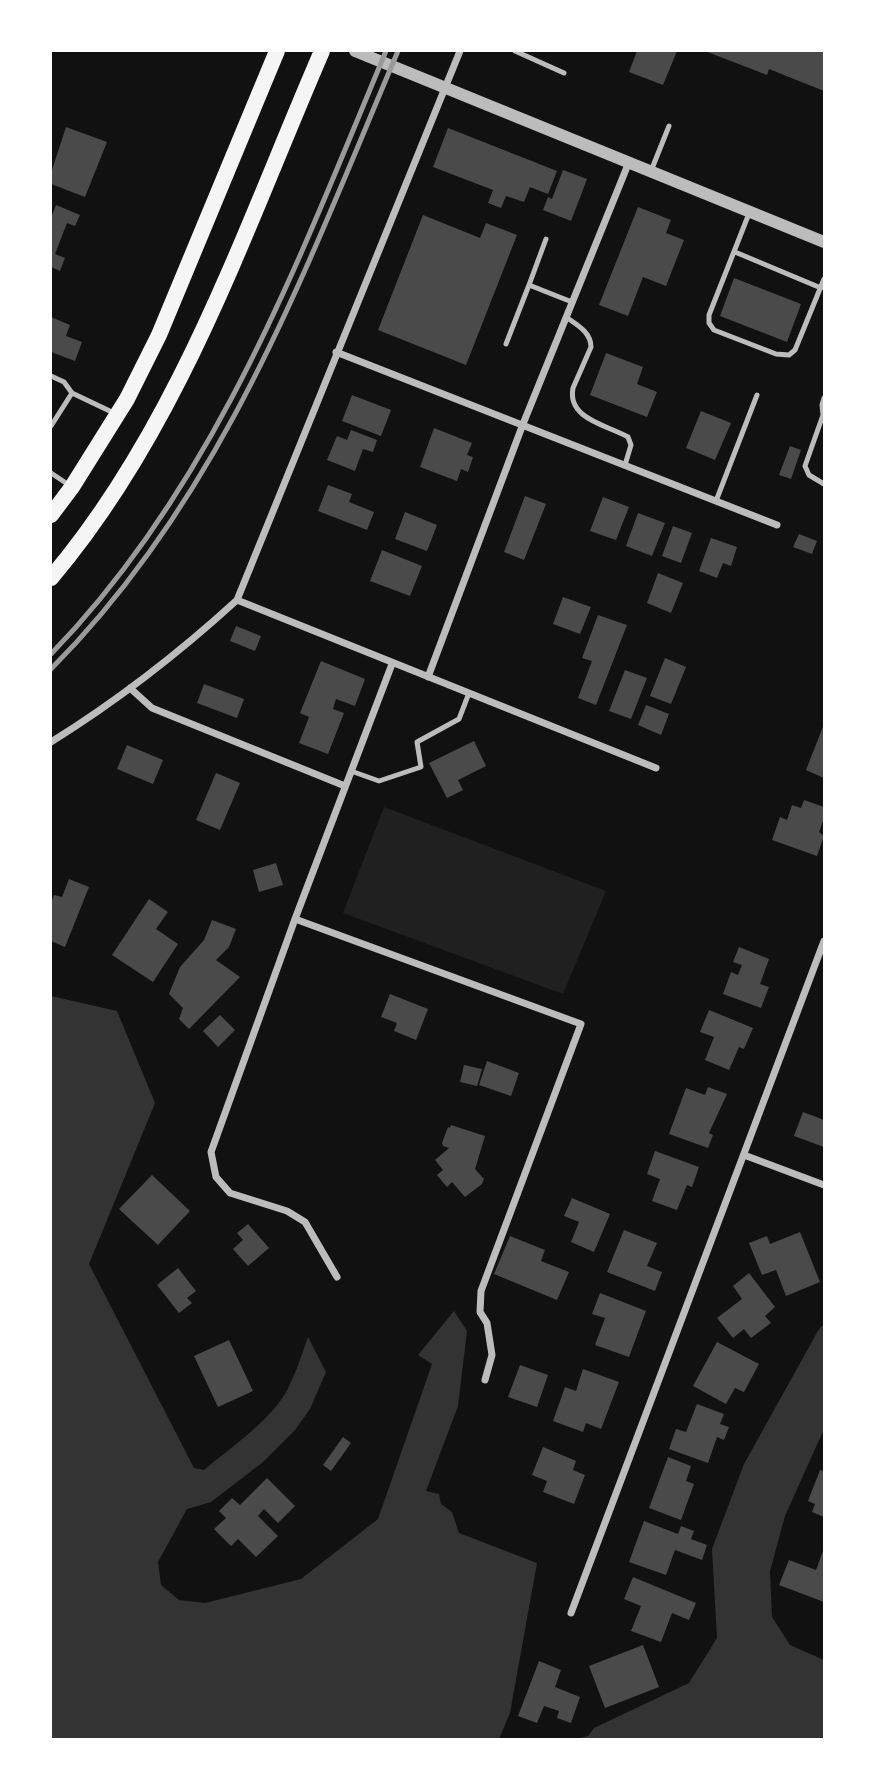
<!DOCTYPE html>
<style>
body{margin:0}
#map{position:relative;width:875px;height:1790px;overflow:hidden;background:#111;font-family:Quicksand,sans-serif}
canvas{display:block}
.frame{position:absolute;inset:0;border:52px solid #fff;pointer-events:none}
</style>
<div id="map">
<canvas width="875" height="1790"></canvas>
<div class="frame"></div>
</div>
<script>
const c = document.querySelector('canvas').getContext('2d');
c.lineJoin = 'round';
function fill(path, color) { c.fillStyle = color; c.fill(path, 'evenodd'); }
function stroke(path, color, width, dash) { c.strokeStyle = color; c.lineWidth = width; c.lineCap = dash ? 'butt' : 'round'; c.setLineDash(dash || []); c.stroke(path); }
fill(new Path2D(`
 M384 807 606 891 563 994 343 913Z`), '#202020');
fill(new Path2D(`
 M51 996 117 1011 155 1103 89 1264 194 1468 204 1470C231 1447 266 1424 285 1394 295 1376 301 1357 308 1337L326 1372 310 1409 295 1430 263 1462 211 1502 187 1509 158 1562 161 1585 179 1600 205 1603 301 1579 378 1519 432 1364 418 1355 454 1311 467 1331 458 1406 426 1491 439 1494 441 1504 452 1512 459 1533 537 1563 510 1713 499 1739H51Z
 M824 1324V1429L785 1516 770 1571 772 1617 790 1645 824 1660V1739H576L588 1736 594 1728 689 1683 717 1638 712 1549 744 1464 819 1329Z`), '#333');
fill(new Path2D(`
 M637 51H677L663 85 629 72Z
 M705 51H824V91L769 69 767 75Z
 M66 127 107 142 85 197 51 184V173Z
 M448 128 557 171 548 194 530 187 524 202 506 196 501 208 488 203 493 190 433 167Z
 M563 170 587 179 571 221 543 210 548 197 552 199Z
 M56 205 80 215 75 226 67 223 55 254 65 258 60 271 51 267V218Z
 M638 207 671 220 666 233 684 240 666 286 643 277 628 316 599 305Z
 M423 215 480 238 486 223 517 235 466 365 378 330Z
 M734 278 801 304 787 342 720 316Z
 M51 317 70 325 66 336 82 342 75 361 51 352Z
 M606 353 643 367 637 384 657 392 647 417 590 395Z
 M352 395 391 410 381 436 342 421Z
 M701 411 731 423 715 460 686 448Z
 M434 428 472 443 467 455 473 457 468 472 461 469 457 481 420 467Z
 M351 430 377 440 373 452 363 449 355 471 327 460 337 436 347 440Z
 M790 446 801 450 791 479 779 475Z
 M328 485 352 494 349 502 374 512 367 530 318 511Z
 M525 496 546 504 524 560 504 552Z
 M603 497 629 507 616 540 590 531Z
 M405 512 437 525 427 551 395 539Z
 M638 513 665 523 652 556 626 546Z
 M673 526 692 533 681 563 662 556Z
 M799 534 817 541 812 554 793 547Z
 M711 538 737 547 731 566 723 563 717 578 699 571Z
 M382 550 422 566 410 596 370 581Z
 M658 573 683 583 671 613 647 603Z
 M563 597 591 607 580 634 553 624Z
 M598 615 627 625 596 705 578 698 592 661 582 658Z
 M236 626 261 636 255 651 230 641Z
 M665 658 686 667 671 704 650 696Z
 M321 661 365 679 355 706 336 699 333 709 344 713 328 754 299 743 309 717 300 713Z
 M625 670 647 678 631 719 609 711Z
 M204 684 244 699 237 718 197 703Z
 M646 705 669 714 661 735 638 725Z
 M824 724V778L806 770Z
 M474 741 486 766 458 780 463 790 447 798 429 763Z
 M127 745 163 760 153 784 117 769Z
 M216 773 240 783 220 830 196 820Z
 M804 800 824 807V818L819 832 824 836 817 856 772 840 780 817 787 820 792 805 801 808Z
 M276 863 283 885 259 892 253 870Z
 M69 879 89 887 65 947 51 941V903L54 895 62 897Z
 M149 899 168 912 156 929 178 944 153 982 112 955Z
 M212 920 236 929 229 947 216 960 240 977 189 1029 179 1019 183 1008 169 994 180 967 204 940Z
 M739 947 769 959 760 984 769 987 761 1008 723 994 731 972 738 975 742 965 733 962Z
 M390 994 428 1009 416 1040 394 1031 397 1023 381 1017Z
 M709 1010 753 1028 744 1049 739 1047 729 1070 705 1060 714 1037 700 1032Z
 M220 1015 235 1030 218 1047 203 1031Z
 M487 1061 519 1073 511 1096 479 1085Z
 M464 1065 482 1069 477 1086 460 1082Z
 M708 1087 727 1094 709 1133 713 1135 708 1148 669 1134 686 1088 705 1095Z
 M803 1112 824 1120V1147L794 1136Z
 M451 1125 485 1136 475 1169 484 1179 482 1184 465 1197 452 1182 447 1187 437 1175 443 1170 435 1160 449 1148 443 1146 442 1143 448 1127 450 1128Z
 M655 1151 699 1167 692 1187 687 1185 677 1210 652 1201 660 1179 647 1174Z
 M152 1175 190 1211 158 1245 119 1209Z
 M572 1198 610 1214 594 1252 571 1242 579 1222 564 1216Z
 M248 1224 269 1248 248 1266 233 1249 243 1240 237 1233Z
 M624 1230 657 1243 647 1266 662 1272 655 1291 607 1272Z
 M800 1232 820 1282 786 1296 776 1270 762 1275 749 1243 767 1236 770 1244Z
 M510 1236 545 1250 541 1261 569 1272 557 1300 494 1274Z
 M178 1268 196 1291 187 1298 192 1303 179 1313 157 1285Z
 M749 1273 775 1307 765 1316 771 1323 751 1338 744 1329 733 1338 717 1318 742 1299 733 1286Z
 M600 1293 646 1311 629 1357 595 1345 605 1318 592 1314Z
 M229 1340 253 1391 218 1407 194 1356Z
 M717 1342 759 1364 744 1392 735 1388 726 1404 693 1386Z
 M520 1365 548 1375 537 1407 508 1397Z
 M583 1369 619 1382 601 1429 586 1423 583 1432 553 1421 565 1387 576 1391Z
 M697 1404 724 1414 720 1424 729 1427 724 1440 717 1437 708 1463 669 1449 676 1429 686 1432Z
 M343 1437 351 1443 331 1471 323 1465Z
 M543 1447 576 1461 573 1470 585 1475 574 1504 543 1492 547 1481 532 1475Z
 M668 1457 691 1466 686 1481 694 1484 681 1520 649 1508Z
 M820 1470 824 1471V1517L812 1512 815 1504 808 1501Z
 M267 1478 295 1506 278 1523 264 1509 258 1516 278 1536 256 1557 238 1539 231 1546 214 1529 226 1518 219 1511 232 1498 240 1505Z
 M644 1521 678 1534 681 1526 694 1531 691 1539 707 1545 702 1560 675 1550 666 1575 629 1562Z
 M824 1548V1602L779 1585 789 1560 816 1570Z
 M633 1577 696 1603 689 1620 672 1613 661 1642 631 1631 641 1606 624 1599Z
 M643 1645 659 1687 605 1708 589 1666Z
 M539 1661 561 1670 555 1687 580 1697 571 1723 557 1718 559 1711 544 1706 537 1723 518 1716Z`), '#4a4a4a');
stroke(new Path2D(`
 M515 51 564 73
 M651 171 669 126
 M750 211 709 315V323L714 330 776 354 789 355 795 350 824 279
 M546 239 529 285 572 302
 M735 252 821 288
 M566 317C577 325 591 332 591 347L573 388C567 419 607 425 628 437L631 445 625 465
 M506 344 529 285
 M51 376 64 382 72 393 114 413
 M824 398 822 405 823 415 805 466 809 475 824 484
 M51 426 72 393
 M51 473 69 485
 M716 501 757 395
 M351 771 379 781 421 767 417 742 459 719 469 693`), '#bcbcbc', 5);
stroke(new Path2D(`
 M336 352 777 525
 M237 600 656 768
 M428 677 523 424 629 162
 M130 688 152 708 345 786
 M51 742C117 701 179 653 237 600L460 51
 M295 919 581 1024 481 1291 480 1312 487 1323 492 1355 485 1380
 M744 1155 824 1185
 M337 1277 305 1222 287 1211 230 1193 216 1177 211 1152 295 919 392 664
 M571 1613 824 941`), '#bcbcbc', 7);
stroke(new Path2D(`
 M355 51 824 242`), '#bcbcbc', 12);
stroke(new Path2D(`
 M51 515 72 487 127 399 159 335 277 51
 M51 578C179 427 244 231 322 51`), '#f5f5f5', 16);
stroke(new Path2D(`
 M51 654C215 485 297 264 386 51
 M51 669C224 495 304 272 398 51`), '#9a9a9a', 5);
</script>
